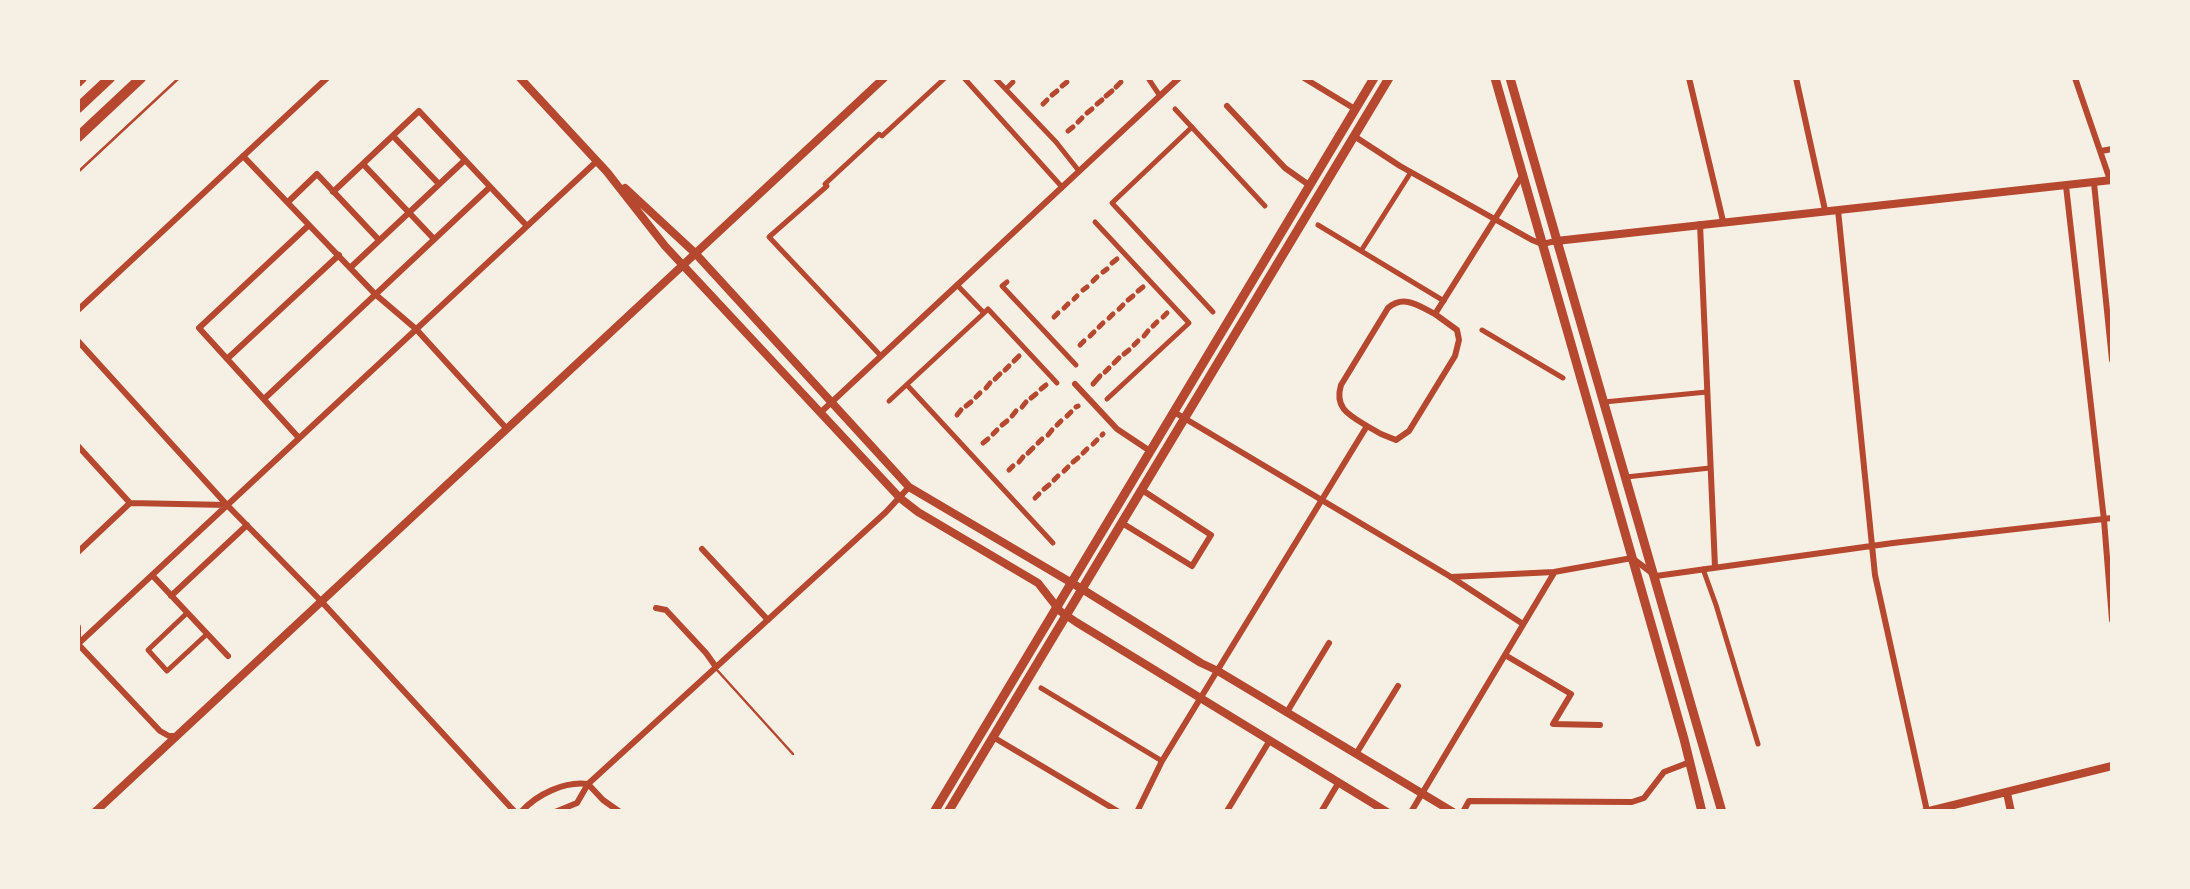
<!DOCTYPE html>
<style>
body{margin:0}
#map{position:relative;width:2190px;height:889px;overflow:hidden;background:#f6efe4;font-family:"PT Sans",sans-serif}
canvas{display:block}
.frame{position:absolute;inset:0;border:80px solid #f6efe4;pointer-events:none}
</style>
<div id="map">
<canvas width="2190" height="889"></canvas>
<div class="frame"></div>
</div>
<script>
const c = document.querySelector('canvas').getContext('2d');
c.lineJoin = 'round';
function stroke(path, color, width, dash) { c.strokeStyle = color; c.lineWidth = width; c.lineCap = dash ? 'butt' : 'round'; c.setLineDash(dash || []); c.stroke(path); }
stroke(new Path2D(`
 M78 172 179 78
 M717 670 793 754`), '#b5482f', 2.5);
stroke(new Path2D(`
 M964 78 1062 187
 M995 78 1056 142 1079 171
 M1148 78 1160 96
 M1062 86 1067 82
 M1116 87 1121 82
 M1006 89 1013 82
 M1052 95 1057 91
 M1106 96 1112 91
 M1043 104 1047 100
 M1097 104 1102 100
 M1175 109 1265 206
 M1087 113 1092 109
 M1078 122 1082 118
 M1192 127 1112 203 1213 312
 M1068 131 1073 127
 M1095 222 1189 323 1107 399
 M1318 225 1444 301
 M1361 251 1411 172
 M1112 263 1117 259
 M1103 272 1107 269
 M1093 281 1097 277
 M1007 282 1002 286 1076 365
 M957 285 984 313 988 309 1057 383
 M1083 290 1087 287
 M1138 291 1143 287
 M1074 299 1077 296
 M1128 300 1133 296
 M1064 308 1068 304
 M1119 309 1123 305
 M1054 317 1058 313
 M1163 317 1167 313
 M1109 318 1113 314
 M1153 326 1157 322
 M1099 327 1103 323
 M1482 330 1563 378
 M1090 336 1094 332
 M1144 336 1148 331
 M1080 345 1084 341
 M1134 345 1138 341
 M1124 354 1129 350
 M881 356 769 237 827 186 825 184 879 134 882 136 945 78
 M1014 361 1019 356
 M1114 363 1119 358
 M1005 370 1009 366
 M1105 372 1109 368
 M995 379 1000 374
 M1093 384 1100 376
 M907 385 1053 543
 M986 388 990 383
 M1041 389 1046 385
 M976 397 980 393
 M1031 398 1036 394
 M889 401 984 313
 M1604 402 1707 392
 M966 406 971 402
 M1022 407 1026 402
 M1076 407 1078 406
 M957 415 961 410
 M1012 416 1016 411
 M1067 416 1071 412
 M1002 425 1007 421
 M1057 425 1061 421
 M993 434 997 430
 M1048 435 1052 430
 M1102 435 1103 434
 M983 443 988 439
 M1038 443 1042 439
 M1093 444 1097 440
 M1028 453 1033 448
 M1083 453 1087 449
 M1019 462 1023 457
 M1073 462 1078 458
 M1009 470 1013 466
 M1064 471 1068 467
 M1626 477 1710 468
 M1054 480 1058 476
 M1044 489 1049 485
 M1035 498 1039 494
 M1703 569 1716 605 1758 744
 M187 613 148 650 167 671 207 634
 M1041 688 1162 761`), '#b5482f', 5);
stroke(new Path2D(`
 M1304 78 1355 109
 M1689 78 1723 221
 M1796 78 1825 210
 M2075 78 2110 180
 M1227 106 1285 168 1309 185
 M393 136 439 184
 M1354 136 1400 166 1532 240 1542 244 1556 241
 M2101 151 2112 149
 M243 156 375 294 416 329 506 428
 M363 164 434 239
 M2094 183 2112 360
 M2066 186 2104 520 2112 620
 M333 192 419 111 527 226
 M288 202 317 174 379 240
 M1838 210 1875 575 1927 811
 M1700 224 1715 567
 M350 268 465 160
 M78 310 327 78
 M78 341 227 505 321 601 515 812
 M227 359 339 255
 M1075 384 1117 429 1150 451
 M264 399 490 187
 M1174 412 1451 577 1523 624
 M820 413 1179 78
 M1367 426 1381 434 1396 440 1409 431 1455 356 1459 340 1457 330 1435 314
 M299 438 199 328 309 225
 M78 446 130 503 78 552
 M130 503 227 505
 M1122 523 1192 566 1211 535 1142 490
 M702 549 768 620
 M152 575 228 656
 M1451 577 1554 572 1632 558 1656 576 1893 543 2112 518
 M171 596 247 525
 M656 608 666 610 706 653 716 667
 M78 627V643
 M78 644 597 161
 M78 644 160 731 169 736H176
 M1505 655 1571 694 1553 724 1600 725
 M1287 712 1329 643
 M993 737 1119 812
 M1356 754 1398 686
 M588 784 603 800 620 812
 M1227 811 1270 740
 M521 812C537 794 565 781 588 784
 M555 812 577 803 588 784 886 512 909 487
 M1137 812 1162 761 1367 426C1349 415 1334 408 1341 385L1388 308C1404 294 1419 306 1435 314L1522 176
 M1321 812 1339 782
 M1411 812 1554 573
 M1463 812 1469 801 1632 802 1644 798 1664 772 1690 762`), '#b5482f', 6);
stroke(new Path2D(`
 M520 78 607 172 665 246 900 498 918 512 1038 583 1060 611 1076 622 1387 812
 M625 188 695 253 909 487 1082 589 1201 663 1218 671 1453 812
 M1556 241 2112 180
 M2007 793 2011 812
 M95 812 884 78
 M1925 812 2112 766`), '#b5482f', 8);
stroke(new Path2D(`
 M1495 78 1684 739 1702 812
 M1510 78C1579 323 1652 567 1722 812
 M934 812 1374 78
 M948 812 1389 78`), '#b5482f', 9);
stroke(new Path2D(`
 M78 82 82 78
 M78 108 110 78
 M78 137 141 78`), '#b5482f', 10);
</script>
